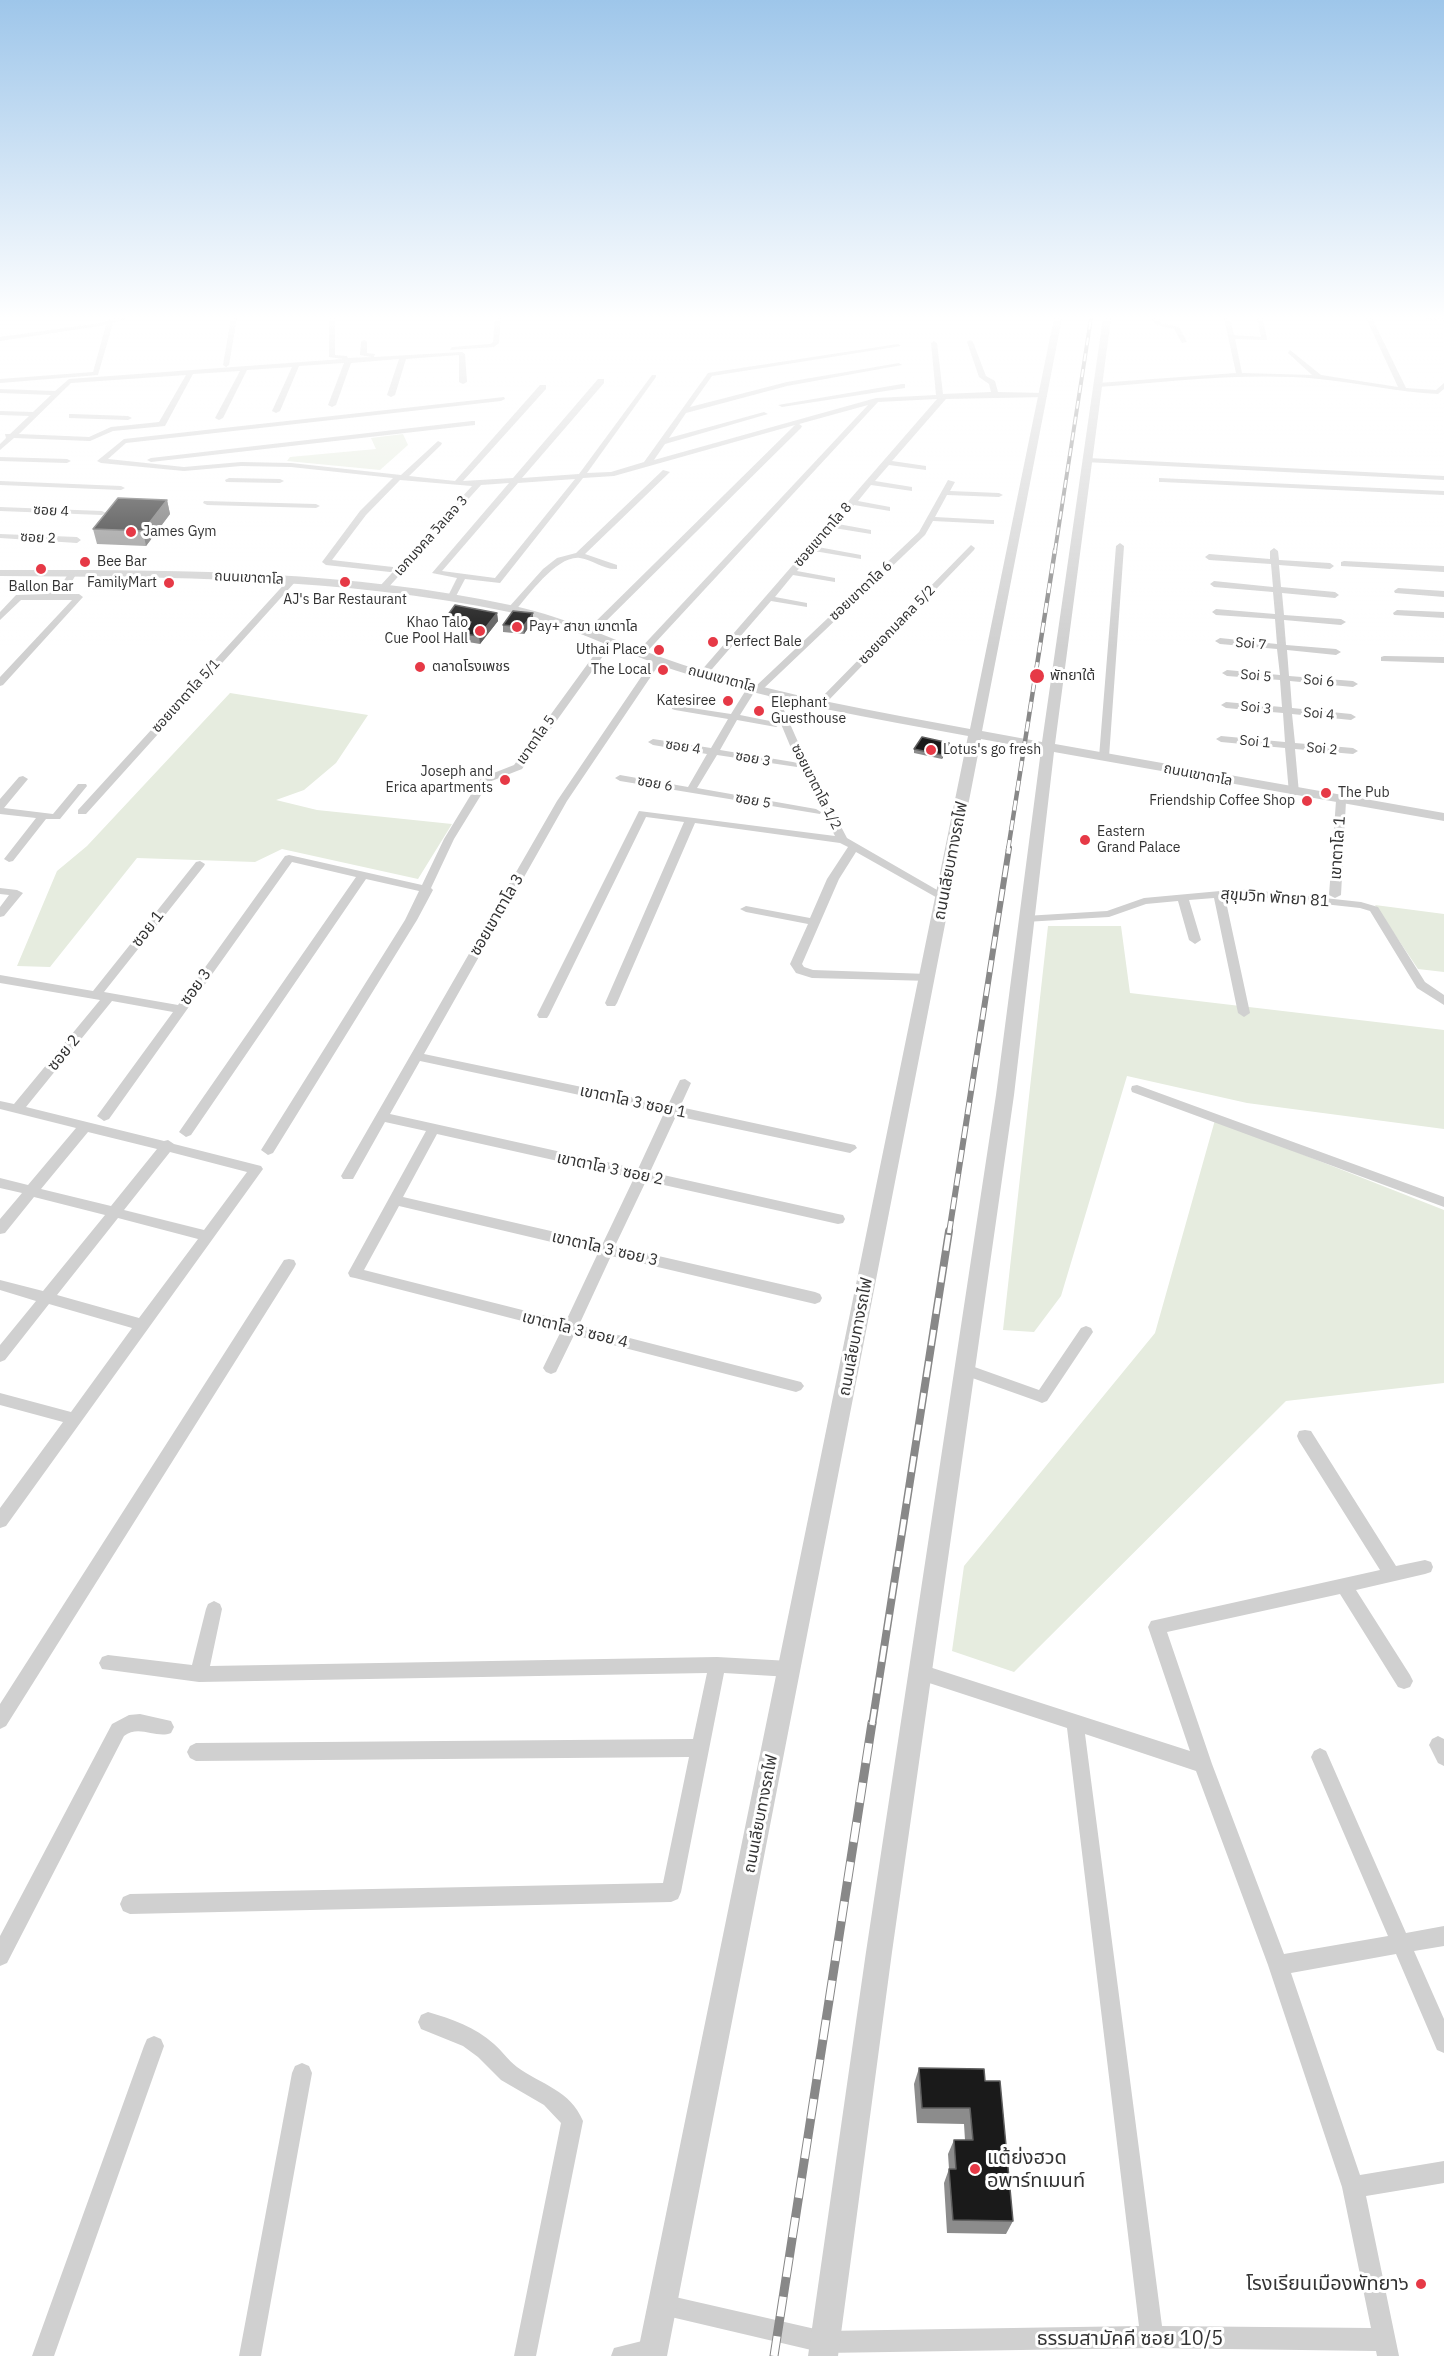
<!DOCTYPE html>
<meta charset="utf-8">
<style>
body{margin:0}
canvas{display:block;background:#fff}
</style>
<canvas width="1444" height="2356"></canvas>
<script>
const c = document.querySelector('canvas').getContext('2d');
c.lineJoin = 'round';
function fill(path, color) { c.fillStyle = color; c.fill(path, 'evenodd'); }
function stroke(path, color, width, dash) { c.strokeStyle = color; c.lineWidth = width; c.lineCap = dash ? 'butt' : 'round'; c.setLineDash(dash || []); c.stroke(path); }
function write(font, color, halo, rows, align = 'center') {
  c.font = font + ' "IBM Plex Sans","Noto Sans Thai",sans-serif'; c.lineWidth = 6; c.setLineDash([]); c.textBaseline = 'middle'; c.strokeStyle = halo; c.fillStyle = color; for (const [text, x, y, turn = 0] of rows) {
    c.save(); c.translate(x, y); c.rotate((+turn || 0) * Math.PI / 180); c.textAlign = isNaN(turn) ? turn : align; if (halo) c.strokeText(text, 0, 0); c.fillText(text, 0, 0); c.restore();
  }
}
fill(new Path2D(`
 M403 434 408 445 380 470 287 461 290 457 376 449 371 438Z
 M230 693 368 715 336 763 304 790 276 800 317 810 452 824 418 879 282 849 255 862 137 858 50 967 17 966 57 871 87 846Z
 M1375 905 1444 914V972L1418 969Z
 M1048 926H1121L1130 993 1444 1030V1129L1247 1103 1127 1076 1061 1296 1034 1332 1003 1330Z
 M1215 1120 1444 1210V1383L1286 1401 1014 1672 952 1651 964 1566 1155 1333Z`), '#e6ecdf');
fill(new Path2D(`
 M116 318H126L113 323 98 375 0 383V379L93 372 106 325 0 341V337L100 323Z
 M231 318H237L229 365 226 367 223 365Z
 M329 318H335V355L347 356 348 358 371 357 360 355 361 342 364 340 367 342V353L375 354 374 357 462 352 465 354 467 382 463 384 459 382V355L406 359 395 395 391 397 387 395 399 359 351 363 336 405 332 407 328 405 344 363 299 366 280 411 276 413 272 411 292 367 247 370 223 418 219 420 215 418 240 371 193 374 165 426 113 431 90 441 14 438 0 450V444L6 438 5 434H10L29 416 0 415V411L33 412 51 395 0 393V389L55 391 69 379 343 359 329 357ZM186 375 159 422 111 427 89 437 19 434 71 383Z
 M495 318H501L499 343 494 347 450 350 452 347 490 344 493 342Z
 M1151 318H1158L1161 323 1179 327 1187 342 1182 343 1174 329 1157 325Z
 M1224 318H1230L1234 335 1261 337 1257 318H1263L1267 340 1235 339 1242 373 1312 375 1288 353 1290 350 1321 375 1398 387 1366 318H1372L1406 388 1436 390 1444 383V389L1438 394C1398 392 1359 383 1319 379 1246 372 1171 382 1098 387L1094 385 1098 383 1236 373Z
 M1424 318H1444V321Z
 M970 340 973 342 986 376 995 381 998 392 1044 393H1047V397L946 399 892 461 926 466V470L889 465 875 481 912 487V491L871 485 858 501 890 507V511L854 505 838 524 871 530V534L834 528 818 547 861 555V559L814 551 797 571 835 578V582L793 575 775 597 807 603V607L771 601 706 676H700V672L937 399 878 402 643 656 640 657 635 654 637 652 868 405 799 424 802 426 801 428 591 636H585V632L795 425 614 476 583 478 500 583 465 579 455 598 451 601 447 598 457 578 432 573 509 483 481 485 386 590H380V586L472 486 400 480 366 515 332 560 393 567V571L390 572 326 565 322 562 360 511 393 478 291 467 241 466 184 471 101 463 97 461 124 439 504 397 505 399 501 401 126 443 108 459 184 467 241 462 291 463 401 475 438 441 442 443 441 445 409 476 455 481 540 385H546V389L463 481 513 478 598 379H604V383L522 478 579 474 652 375H656V377L587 473 611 472 644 462 708 373 898 344 901 346 712 376 690 407 787 382 899 363 902 365 787 386 686 413 669 438 764 412 768 414 665 444 654 460 876 398 936 395 931 343 934 341 937 343 943 394 991 392 989 384 979 377 967 342ZM575 479 495 578 442 571 518 483Z
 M902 384H905V388L782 407 778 405Z
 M72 414 128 416 132 418 128 420 69 418V414Z
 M472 421H475V425L151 462 147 460 151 458Z
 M0 457 67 459 71 461 67 463 0 461Z
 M1088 458 1444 476V480L1085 462 1084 460Z
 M663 470 670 472 585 554 617 565V569C604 570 593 560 580 558 557 555 529 595 515 611H509V607L543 569 557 558 576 553Z
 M229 478 280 479 284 481 280 483 226 482 225 480Z
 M1159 478 1444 491V495L1162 482H1159Z
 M948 480 955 482 950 491 999 493 1003 495 999 497 947 495 935 517 991 520H994V524L933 521 925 535 761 691H755L740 715 780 723 767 692 775 690 806 760 847 838 951 898 949 900H941L856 852 839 879 802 964 804 967 813 970 928 974 934 978 932 981 812 978 796 973 790 964 808 924 746 912 740 909 746 906 810 918 827 879 848 847 840 843 695 823 617 1003 615 1006H607L605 1003 684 822 646 817 549 1015 547 1018H539L537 1015 639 811 835 836 796 760 781 724 776 727 737 720 720 750 793 762 797 763V767L717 755 697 788 816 809 821 812 820 814 620 781 615 778 620 775 688 787 707 754 653 745 648 742 653 739 711 748 728 719 675 710 672 709V705L731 714 749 685 756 686 919 532Z
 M0 481 121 486 125 488 121 490 0 485Z
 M204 501 316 504 320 506 316 508 207 505 203 503Z
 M0 507 102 511 106 513 102 515 0 511Z
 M0 534 77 537 81 540 77 543 0 538Z
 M1120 543 1124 546 1109 757 1104 760 1099 757 1116 546Z
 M971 545 975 548 974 550 825 704H819V700Z
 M1274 548 1278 551 1279 560 1330 563 1334 566 1330 569 1279 565 1281 587 1335 592 1339 595 1335 598 1282 593 1284 615 1341 619 1346 622 1341 625 1284 620 1286 645 1336 649 1341 652 1336 655 1287 650 1289 676 1353 681 1358 684 1353 687 1290 681 1292 708 1351 714 1356 717 1351 720 1292 714 1295 743 1353 748 1358 751 1353 754 1295 749 1299 793 1294 796 1289 793 1285 748 1221 742 1216 739 1221 736 1285 742 1283 713 1226 708 1221 705 1226 702 1282 707 1280 680 1227 676 1222 673 1227 670 1280 675 1277 649 1220 644 1215 641 1220 638 1277 644 1275 619 1216 615 1212 612 1216 609 1275 614 1273 592 1214 587 1210 584 1214 581 1273 587 1271 564 1209 560 1205 557 1209 554 1270 559V551Z
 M1344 561 1444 566V572L1341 566V562Z
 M73 570 77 573 66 591 56 594H79L83 597 3 685 0 686V677L72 600H21L0 620V612L16 595 47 594 51 589 60 587 70 571Z
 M289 579 296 581 86 814H78V810Z
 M1398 588 1444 591V597L1395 593 1394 591Z
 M1397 610 1444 612V618L1394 615 1393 613Z
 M605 640 613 642 522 769 489 782 454 839 431 888 433 890 417 920 273 1153 268 1155 261 1150 405 920 419 891 366 879 191 1135 186 1137 179 1132 356 877 292 862 109 1119 104 1121 97 1116 173 1012 112 1001 26 1107 164 1141 168 1140 174 1144 261 1166 263 1169 6 1526 0 1528V1508L63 1422 0 1405V1393L71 1412 132 1328 49 1304 5 1360 0 1362V1345L36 1301 0 1290V1280L43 1291 105 1215 34 1197 5 1233 0 1234V1219L22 1193 0 1188V1178L28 1185 76 1128 0 1109V1101L14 1104 100 1000 0 983V975L93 991 196 862 200 861 205 864 204 866 104 992 178 1005 285 856 289 855 422 885 444 839 481 778 514 765ZM88 1132 157 1149 111 1206 41 1189ZM170 1152 247 1172 204 1230 124 1210ZM118 1218 198 1239 139 1318 57 1295Z
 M1384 656 1444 657V663L1381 661V657Z
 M654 658 662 660 567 801 424 1054 668 1105 680 1080 685 1079 691 1083 680 1107 855 1145 857 1148 850 1153 676 1116 650 1172 838 1214 843 1215 845 1219 843 1223 838 1224 646 1181 615 1246 815 1292 820 1294 822 1298 820 1302 815 1304 611 1256 579 1325 801 1382 804 1386 801 1390 796 1392 574 1335 556 1372 551 1374 546 1372 543 1368 561 1331 355 1278 350 1277 348 1273 426 1131 385 1122 353 1179H343L341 1176 557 801ZM420 1061 664 1113 638 1169 390 1114ZM437 1134 634 1178 603 1243 403 1197ZM399 1206 598 1253 566 1321 364 1270Z
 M23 776 28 779 4 808 53 814 78 784H86L87 786 60 819H46L13 861 9 862 4 859 36 818 0 814V799L19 777Z
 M1341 798 1346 801 1341 895 1335 898 1329 895 1336 801Z
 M0 888 17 890 23 893 4 916 0 917V907L9 895 0 894Z
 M1242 889 1361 902 1378 907 1425 982 1444 995V1005L1417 988 1370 911 1360 908 1242 895 1225 897 1250 1013 1244 1017 1238 1013 1214 898 1189 900 1201 940 1195 944 1189 940 1178 901 1146 904 1109 917 1025 922 1019 919 1025 916 1107 911 1144 898Z
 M1137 1085 1444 1197V1207L1132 1092 1131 1089 1132 1086Z
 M289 1259 294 1260 296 1264 294 1268 6 1726 0 1729V1704L284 1260Z
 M1086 1326 1091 1328 1093 1332 1047 1401 1042 1403 1037 1401 961 1374 958 1370 961 1366 966 1364 1039 1390 1081 1328Z
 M1305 1430 1311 1431 1396 1566 1425 1560 1431 1562 1433 1567 1431 1572 1425 1574 1356 1590 1410 1675 1413 1681 1410 1687 1404 1689 1398 1687 1340 1594 1167 1632 1212 1764 1284 1954 1388 1936 1311 1757 1314 1751 1320 1748 1326 1751 1406 1933 1444 1926V1946L1414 1951 1444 2019V2053L1437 2050 1396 1954 1291 1973 1360 2175 1444 2161V2183L1366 2196 1399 2356H1377L1376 2351 1152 2348 824 2353 654 2313 651 2305 654 2297 662 2294 824 2331 1139 2326 1067 1728 920 1680 914 1678 911 1672 914 1666 920 1664 1190 1751 1148 1627 1151 1621 1380 1570 1299 1441 1297 1436 1299 1431ZM1085 1734 1196 1771 1268 1965 1342 2187 1371 2328 1162 2326Z
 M214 1601 220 1604 222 1609 210 1666 717 1657 790 1661 796 1663 799 1669 796 1675 790 1677 724 1673 681 1892 678 1899 671 1902 130 1914 123 1911 120 1904 123 1897 130 1894 663 1883 689 1757 196 1761 190 1758 187 1752 190 1746 196 1743 693 1739 707 1673 199 1682 102 1669 99 1663 102 1657 108 1655 192 1665 206 1609 208 1604Z
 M140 1714 171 1721 174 1727 171 1733C156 1739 139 1724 124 1736L7 1963 0 1966V1936L112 1724 129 1715Z
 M1438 1736 1444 1739V1766L1438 1763 1429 1745 1432 1739Z
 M428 2012C452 2019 475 2027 494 2044 502 2051 508 2060 517 2067 542 2085 570 2090 583 2121L536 2356H514L561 2123 544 2105 501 2080 478 2057 463 2046 421 2029 418 2022 421 2015Z
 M154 2036 161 2039 164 2046 54 2356H32L144 2046 147 2039Z
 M302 2063 309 2066 312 2073 261 2356H239L292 2073 295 2066Z
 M654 2338 662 2341 665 2349 663 2356H611L614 2348Z`), '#d0d0d0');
fill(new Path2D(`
 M1054 318H1062L982 731 1042 742 1103 318H1111L1055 744 1444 813V821L1054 752 1014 1095 892 1952 838 2356H808L866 1952 996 1095 1041 750 981 739 667 2356H637L968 736C874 719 779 702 687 674 627 656 571 625 509 612 342 577 170 577 0 576V570C170 570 343 569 510 605 573 618 631 649 693 668 783 695 877 712 970 729Z`), '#d0d0d0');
const railFar4 = new Path2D(`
 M1055 551 1091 318`);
const railFar3 = new Path2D(`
 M1008 850 1055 550`);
const railFar2 = new Path2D(`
 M949 1233 1009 848`);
const railFar1 = new Path2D(`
 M872 1725 949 1231`);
const rail = new Path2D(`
 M774 2356 872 1723`);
stroke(railFar4, '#888', 4);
stroke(railFar3, '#888', 4.5);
stroke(railFar2, '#888', 6);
stroke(railFar1, '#888', 8);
stroke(rail, '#888', 9);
stroke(railFar4, '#fff', 2, [8]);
stroke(railFar3, '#fff', 3, [10]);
stroke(railFar2, '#fff', 4, [12]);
stroke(railFar1, '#fff', 5, [16]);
stroke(rail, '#fff', 7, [20]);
fill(new Path2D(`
 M167 500 170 514 146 546 97 544 93 529Z
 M497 613 498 621 480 644 462 641 461 634 465 629 446 626 445 619Z
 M533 621 524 634 503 632V625Z
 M949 743 948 746 942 759 914 753V749Z
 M919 2068 985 2081 1013 2221 1006 2234 947 2233 944 2183 949 2169 948 2154 954 2140H965L964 2124 917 2123 914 2084Z`), '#8c8c8c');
fill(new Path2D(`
 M167 500 170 514 146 546 143 531Z
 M497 613 498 621 480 644 479 636Z
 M533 613V621L524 634 523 627Z
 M949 743 948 746 942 759V755Z`), '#5f5f5f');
const building = new Path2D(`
 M118 498 167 500 143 531 93 529Z
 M455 605 497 613 479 636 461 634 471 622 445 619Z
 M513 611 533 613 523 627 503 625Z
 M922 737 949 743 942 755 914 749Z
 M919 2068 984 2069 985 2081H1000L1013 2221 953 2220 949 2169H956L954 2140H973L970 2108H922Z`);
fill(building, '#1a1a1a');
stroke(building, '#5f5f5f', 1.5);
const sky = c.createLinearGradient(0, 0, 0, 648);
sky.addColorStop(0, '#9ec6ea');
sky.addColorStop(0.49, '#fff');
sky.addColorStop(1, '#ffffff00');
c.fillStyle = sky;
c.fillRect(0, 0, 1444, 648);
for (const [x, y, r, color] of [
 [131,532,6,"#e63946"],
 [85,562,6,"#e63946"],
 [41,569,6,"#e63946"],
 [345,582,6,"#e63946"],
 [169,583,6,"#e63946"],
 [517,627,6,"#e63946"],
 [480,631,6,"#e63946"],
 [713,642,6,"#e63946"],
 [659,650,6,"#e63946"],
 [420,667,6,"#e63946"],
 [663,670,6,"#e63946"],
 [1037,676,8,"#e63946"],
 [728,701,6,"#e63946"],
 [759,711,6,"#e63946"],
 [931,750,6,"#e63946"],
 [505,780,6,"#e63946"],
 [1326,793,6,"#e63946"],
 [1307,801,6,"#e63946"],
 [1085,840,6,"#e63946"],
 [975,2169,6,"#e63946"],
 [1421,2284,6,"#e63946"]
]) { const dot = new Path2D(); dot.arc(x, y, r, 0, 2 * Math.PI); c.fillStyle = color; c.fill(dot); stroke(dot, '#fff', 2); }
write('14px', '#333', '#fff', [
 ["ซอย 4",51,511,3],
 ["ซอยเขาตาโล 8",823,535,-49],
 ["เอกมงคล วิลเลจ 3",431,536,-48],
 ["ซอย 2",38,538,3],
 ["ถนนเขาตาโล",249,578,3],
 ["ซอยเขาตาโล 6",861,591,-43],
 ["ซอยเอกมลคล 5/2",897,625,-46],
 ["Soi 7",1251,644,5],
 ["Soi 5",1256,676,5],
 ["ถนนเขาตาโล",722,679,15],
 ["Soi 6",1319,681,5],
 ["ซอยเขาตาโล 5/1",186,696,-48],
 ["Soi 3",1256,708,6],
 ["Soi 4",1319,714,5],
 ["เขาตาโล 5",536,740,-55],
 ["Soi 1",1255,742,6],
 ["ซอย 4",683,747,9],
 ["Soi 2",1322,749,5],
 ["ซอย 3",753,759,10],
 ["ถนนเขาตาโล",1198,775,11],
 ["ซอย 6",655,784,10],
 ["ซอยเขาตาโล 1/2",816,787,63],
 ["ซอย 5",753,801,10]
]);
write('14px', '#333', '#fff', [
 ["James Gym",143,532],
 ["Bee Bar",97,562],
 ["FamilyMart",157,583,"right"],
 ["Ballon Bar",41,587,"center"],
 ["AJ's Bar Restaurant",345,600,"center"],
 ["Khao Talo",468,623,"right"],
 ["Cue Pool Hall",468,639,"right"],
 ["Pay+ สาขา เขาตาโล",529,627],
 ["Perfect Bale",725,642],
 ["Uthai Place",647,650,"right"],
 ["ตลาดโรงเพชร",432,667],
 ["The Local",651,670,"right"],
 ["พัทยาใต้",1050,676],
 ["Katesiree",716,701,"right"],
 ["Elephant",771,703],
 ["Guesthouse",771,719],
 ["Lotus's go fresh",943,750],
 ["Joseph and",493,772,"right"],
 ["Erica apartments",493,788,"right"],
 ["The Pub",1338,793],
 ["Friendship Coffee Shop",1295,801,"right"],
 ["Eastern",1097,832],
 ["Grand Palace",1097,848]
], 'left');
write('16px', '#333', '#fff', [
 ["เขาตาโล 1",1338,848,-86],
 ["ถนนเลียบทางรถไฟ",951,861,-79],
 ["สุขุมวิท พัทยา 81",1275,898,4],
 ["ซอยเขาตาโล 3",497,915,-60],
 ["ซอย 1",148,929,-52],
 ["ซอย 3",196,987,-54],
 ["ซอย 2",64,1053,-51],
 ["เขาตาโล 3 ซอย 1",633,1102,12],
 ["เขาตาโล 3 ซอย 2",610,1169,12],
 ["เขาตาโล 3 ซอย 3",605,1249,13],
 ["เขาตาโล 3 ซอย 4",575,1330,14],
 ["ถนนเลียบทางรถไฟ",856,1337,-79],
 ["ถนนเลียบทางรถไฟ",761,1814,-79]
]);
write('20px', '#333', '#fff', [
 ["แต้ย่งฮวด",987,2158],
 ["อพาร์ทเมนท์",987,2181],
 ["โรงเรียนเมืองพัทยา๖",1409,2284,"right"]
], 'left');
write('20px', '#333', '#fff', [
 ["ธรรมสามัคคี ซอย 10/5",1130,2339]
]);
</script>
